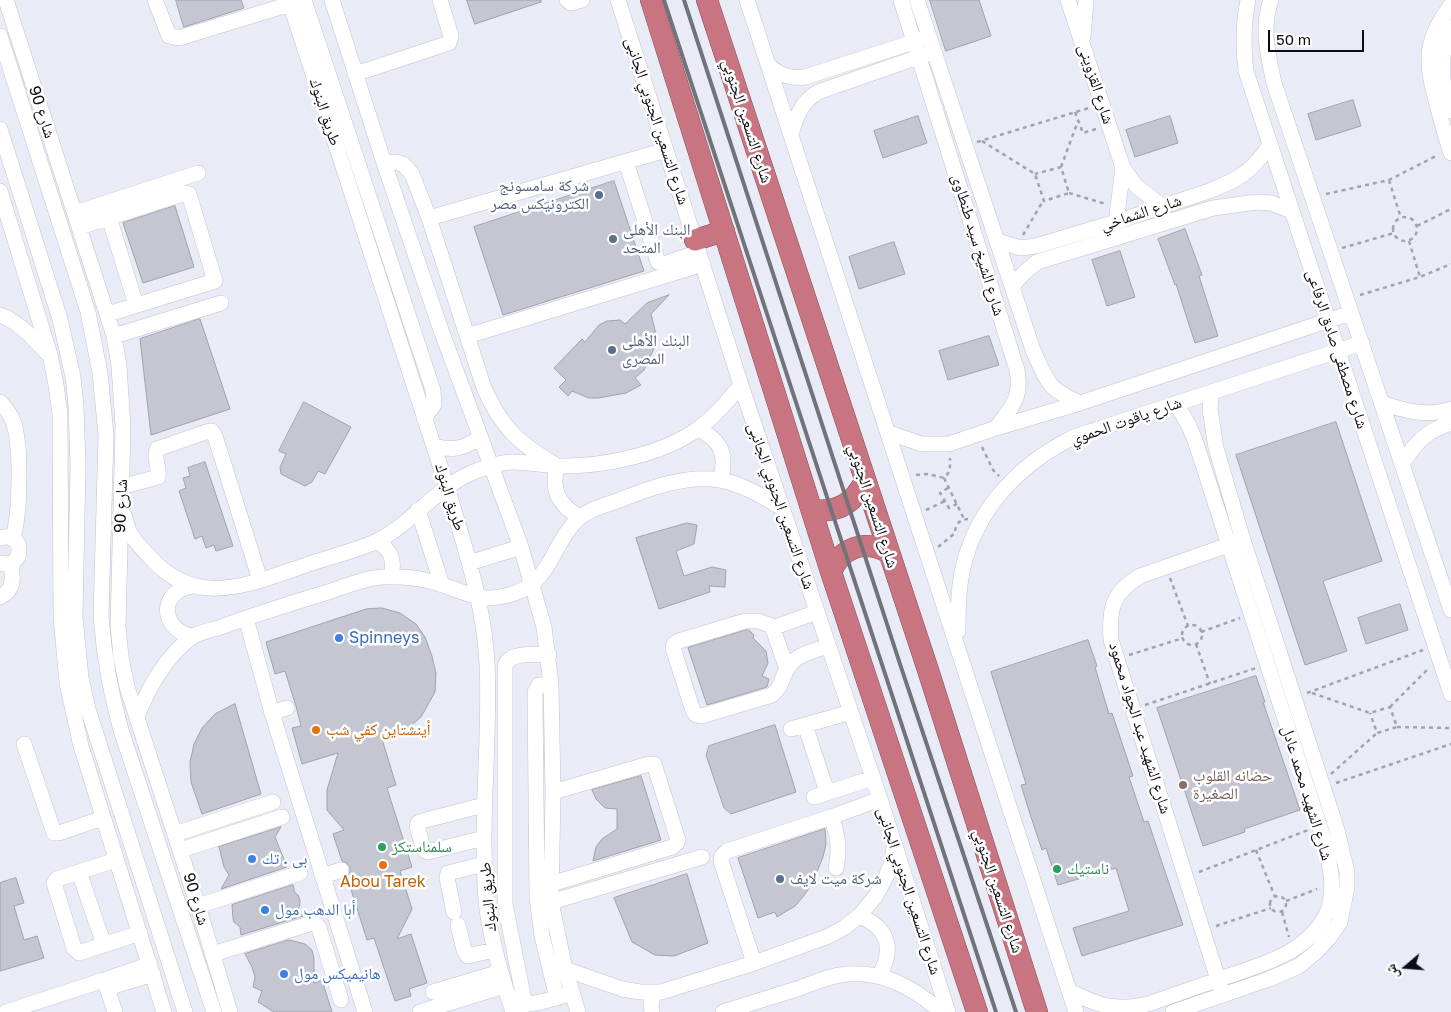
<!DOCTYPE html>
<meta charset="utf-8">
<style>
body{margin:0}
#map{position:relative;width:1451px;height:1012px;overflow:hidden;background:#e9ecf7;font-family:"Golos Text","Noto Naskh Arabic",sans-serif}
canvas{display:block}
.north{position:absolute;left:1381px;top:942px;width:50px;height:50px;-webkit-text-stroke:4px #fff;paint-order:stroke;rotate:252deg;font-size:14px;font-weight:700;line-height:20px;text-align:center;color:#0d0d11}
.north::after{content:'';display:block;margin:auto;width:18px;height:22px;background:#0d0d11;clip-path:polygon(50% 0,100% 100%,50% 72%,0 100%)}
.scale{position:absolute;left:1268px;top:30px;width:96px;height:22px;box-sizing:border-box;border:2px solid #0d0d11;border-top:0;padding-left:6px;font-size:15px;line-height:18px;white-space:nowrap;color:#0d0d11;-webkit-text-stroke:4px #fff;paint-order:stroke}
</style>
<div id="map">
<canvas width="1451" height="1012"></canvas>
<div class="north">ش</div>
<div class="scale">50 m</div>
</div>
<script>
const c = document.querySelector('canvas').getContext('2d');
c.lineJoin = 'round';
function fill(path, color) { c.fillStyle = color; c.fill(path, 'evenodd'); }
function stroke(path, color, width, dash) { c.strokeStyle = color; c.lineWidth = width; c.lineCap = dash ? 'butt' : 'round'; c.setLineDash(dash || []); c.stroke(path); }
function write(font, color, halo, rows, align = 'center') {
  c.font = font + ' "Golos Text","Noto Naskh Arabic",sans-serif'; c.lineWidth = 5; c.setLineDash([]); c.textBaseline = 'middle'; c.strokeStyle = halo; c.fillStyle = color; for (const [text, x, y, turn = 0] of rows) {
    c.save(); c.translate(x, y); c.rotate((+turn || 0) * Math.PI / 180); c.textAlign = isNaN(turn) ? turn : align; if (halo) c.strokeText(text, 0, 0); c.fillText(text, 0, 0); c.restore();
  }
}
const building = new Path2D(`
 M176 0H241L244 8 184 27Z
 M467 0H541V2L475 24Z
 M930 0H979L991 36 946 51Z
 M1353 100 1361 126 1316 140 1308 114Z
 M918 116 927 143 883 158 874 131Z
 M1170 116 1178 143 1135 157 1126 130Z
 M614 181 644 271 503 315 474 227Z
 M175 206 194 267 143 283 123 223Z
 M1185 229 1202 275 1199 276 1218 336 1195 343 1176 284 1175 285 1158 239Z
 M894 242 905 274 859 289 849 257Z
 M1120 251 1135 297 1107 306 1092 260Z
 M669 295 651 314 657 338 655 346 648 362 644 370 635 378 641 385 626 393 598 398H589L572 391 568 396 559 387 566 380 554 368 582 339 585 342 599 325 607 321 620 320 625 324 647 303Z
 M200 319 230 409 151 435 140 339Z
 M989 336 999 365 948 380 939 351Z
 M304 402 351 427 325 474 318 471 312 482 305 486 281 474 280 467 286 454 279 451Z
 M1336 422 1382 561 1323 581 1347 651 1305 665 1236 455Z
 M205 462 233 546 216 551 214 545 206 548 202 536 195 539 179 491 186 488 183 478 190 476 188 468Z
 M687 523 697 525 694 544 676 551 684 576 712 567 726 570 725 587 709 586 710 592 659 609 636 538Z
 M1400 604 1408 630 1366 644 1358 618Z
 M382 608 400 613 416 624 425 637 432 656 436 673 435 692 421 717 404 732 382 739 396 785 387 788 412 867 400 871 412 909 397 939 411 934 427 983 409 989 411 996 395 1001 374 938 367 940 347 877 350 872V867L347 863 342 861 333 834 344 830 327 810V790L338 753 302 764 292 728 301 726 296 706 285 671 275 674 266 642 366 609Z
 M746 630H749L754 635 753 638 766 651 768 663 762 676 769 679 767 687 707 705 688 648Z
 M1088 640 1097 666 1095 667 1109 714 1112 713 1133 776 1129 777 1144 822 1148 821 1183 925 1082 956 1073 928 1129 911 1116 868 1058 885 1046 848 1042 850 1030 814 1021 785 1026 784 991 672Z
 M1256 676 1265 702H1263L1300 810 1244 829 1245 832 1203 846 1157 708Z
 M235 704 261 794 202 814 191 782 190 762 194 744 202 728 215 714Z
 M775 725 796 792 731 814 724 808 706 755 709 746Z
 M641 776 661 840 593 861 596 847 602 839 617 829V809L605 808 596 799 592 790Z
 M281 827 275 837 287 867 221 889 229 875 224 867 219 847Z
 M825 829 826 844 823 857 812 884 803 897 795 906 777 917 775 912 758 918 738 858Z
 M687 874 708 943 674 956 655 955 632 942 614 898Z
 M16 878 24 903 14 906 24 940 37 936 44 958 0 971V883Z
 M293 885 295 893 298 895 300 900V904L298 911 303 916 241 935 240 927 234 922 233 918 232 905Z
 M289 940 305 944 312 950 314 959V983L322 980 332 1012H274L258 1002 262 991 253 987 255 977 252 967 245 954Z`);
fill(building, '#c4c6d2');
stroke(building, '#a0a2ad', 1);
const minor = new Path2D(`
 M6 0 114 336 119 366 123 426 118 626 121 657 127 687 198 906 230 1012
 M155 0 169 36 179 38 290 4
 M289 0 447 487C464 545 484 603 487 663 490 721 484 780 484 838 484 862 484 885 487 909 492 945 502 978 513 1012
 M304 0 433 390 434 405 424 418
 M332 0 384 163 441 330 521 547 544 627 551 685 553 792 551 902 565 969 578 1012
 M567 0 571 3 582 0
 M618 0 741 385 880 799 948 1012
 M747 0 1076 1012
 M901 0 1017 370C1022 398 1012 407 996 428
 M917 0 1033 350C1047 381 1047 389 1080 403
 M1068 0 1123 168 1136 186 1162 206
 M1248 0C1243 24 1243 47 1246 71L1451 694
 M1271 0C1261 28 1268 55 1274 83L1451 610
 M1451 5C1422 43 1426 65 1438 108 1442 123 1446 138 1451 153
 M1451 27C1439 56 1440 81 1451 111
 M0 36 88 312 100 373 106 435 101 616C104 655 110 692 121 730L214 1012
 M1083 37 1086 0
 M768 65C779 75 790 79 805 77L923 39
 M355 74 449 43 451 36 440 0
 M0 129 60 319 73 377 76 406 78 465 75 617 81 678 88 709 185 1012
 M791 135C796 117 801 102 818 92L927 54
 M626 162 658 262 663 264 699 252
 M384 163 395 162 403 164 412 174 429 218 484 388C502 429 519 443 557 466 551 490 558 504 579 517
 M0 191 50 355 56 385 60 414 61 617 67 683 81 746 164 1012
 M75 213 198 173
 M109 217 136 305
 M429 218 666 150
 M1116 222 1123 168
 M80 227 185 193 189 194 215 281 108 314
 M997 241 1021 248 1036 246 1116 222 1209 191C1240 179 1251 172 1270 145
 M1013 285 1024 273 1037 262 1213 208 1257 202 1271 203 1292 211
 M0 315C19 322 33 338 47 353
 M114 336 221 303
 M467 336 703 264
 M0 402C6 408 10 413 13 421 22 446 20 513 13 538
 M1382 403C1405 411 1427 417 1451 409
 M698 429C721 440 728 455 720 480
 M889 433 922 444H949L996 428 1080 403 1351 313
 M434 446C452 451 465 449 480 437
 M1402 464C1416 442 1426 431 1451 423
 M121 487 158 477C160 467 153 458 157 449L206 432 212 431 215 436 260 580
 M418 510 442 585
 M124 515C126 520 127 527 130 533 134 541 143 549 149 556 196 611 252 583 309 564 329 557 359 550 377 541 414 522 437 486 476 471 487 467 500 462 512 462 528 462 542 465 558 466 601 467 663 455 699 428 715 416 728 401 741 385
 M0 538C25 530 26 570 0 563
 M377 541C391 550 395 560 391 576
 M469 563 521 547
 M192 586C188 587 183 588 180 590 157 603 168 634 194 636
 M0 597C15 590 13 577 11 563
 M817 612 775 627 758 621H745L679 641 674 644 673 648 693 711 696 715 701 716 772 695C779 690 781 683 784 675 793 654 808 653 828 646
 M246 618 272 713 365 1012
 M772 626 787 669
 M958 631C958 614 958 596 961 578 971 517 1012 470 1066 441 1075 436 1087 433 1098 429L1362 343
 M551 685H539L535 692 537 897 542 936 557 998
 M272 713 287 708
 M137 716C150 686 165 657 192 637 200 632 212 630 221 627 256 614 292 603 328 592 348 585 373 575 394 577 407 577 420 578 432 582 465 590 478 606 515 593 550 581 552 547 574 523 584 511 603 506 617 501 648 489 686 474 720 480 742 484 762 496 782 508
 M805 725 827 792
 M791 729 851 712
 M24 744 54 833H59L103 818
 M814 797 873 778
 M484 805 422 821 418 823 417 826 423 848 425 851 428 852 484 838
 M831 817C838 835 840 849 836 868
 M175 834 273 802
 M181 850 282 817
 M116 860 57 879 54 883 74 948 79 953 140 933
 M79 872 104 945
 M322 876 341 870
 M551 884 672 847 677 843 678 840 654 764H649L553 792
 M551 902 702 857
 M198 906 300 873
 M454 912 447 878 448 873 484 864
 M859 916C888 927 895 949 879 976
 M458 925 464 950 468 956 494 950
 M213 954 312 923 316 924 319 928 341 1000
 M754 963 721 861 722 856 727 851 831 817 880 799
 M150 964 104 980 107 988 153 974
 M565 969 622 989 640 992H661L754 963 829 936 845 927 859 916 875 897 886 877 892 861 894 847
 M107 988 115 1012
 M1221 989 1111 640C1109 608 1112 593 1140 576L1237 542
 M1069 991C1099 1006 1115 1011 1148 1004 1171 996 1194 988 1217 980 1256 966 1305 956 1326 915 1337 893 1330 863 1324 840L1195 440 1189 426 1176 403
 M433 992 500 972
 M525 1005 505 904V666C510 651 536 655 549 655
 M515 1006 541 1002 566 995
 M6 1012 104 980
 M420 1012 504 986
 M652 1012 651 1005 654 992
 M723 1012C748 1004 774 996 800 988 813 983 827 977 840 975 880 969 912 986 941 1012
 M1173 1012 1269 979 1299 966 1316 952 1329 938 1340 922 1347 887V872L1337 830 1243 540 1216 448 1210 409 1211 393`);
const highway = new Path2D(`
 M651 0 831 572 977 1012
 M707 0 928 670 1037 1012
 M695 240 724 231
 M813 510C837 513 854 503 865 481
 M831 572C842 547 864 539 889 553`);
stroke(minor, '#c1c3ce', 16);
stroke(highway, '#87505a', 22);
stroke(new Path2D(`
 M1075 112 1083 133 1096 129
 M982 141 1035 174 1044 201 1069 193 1061 167 1035 174
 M977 142 1089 108
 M1061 167 1078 121
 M1389 180 1401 218
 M1069 193 1106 204
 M1326 194 1389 180 1438 155
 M1393 229a12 12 0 1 1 24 0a12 12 0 1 1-24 0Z
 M1417 226 1451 209
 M1023 235 1043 201
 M1409 241 1420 277
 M1342 248 1394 233
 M1360 295 1420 277 1451 264
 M982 447 993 470 999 476
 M916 475 928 474 944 478C951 472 950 466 950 458
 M944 478 964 519
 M948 488 940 493 949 508 957 504
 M926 510 945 501
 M938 547 955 533C955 524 959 520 968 519
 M1170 578 1188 626
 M1182 635a10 10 0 1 1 20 0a10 10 0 1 1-20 0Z
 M1201 632 1240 618
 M1196 644 1210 684
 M1129 655 1183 638
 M1307 693 1423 650
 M1312 693 1370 713 1390 707 1397 727 1377 733 1370 713
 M1145 705 1256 668
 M1390 707 1428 669
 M1397 727 1451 728
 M1331 774 1377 733
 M1336 783 1451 744
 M1256 850 1275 897
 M1199 872 1308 830
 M1270 904a8 8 0 1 1 16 0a8 8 0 1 1-16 0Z
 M1286 901 1317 889
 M1282 912 1289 937
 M1216 926 1271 908`), '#a2a4ad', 2.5, [4, 4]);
stroke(minor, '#fff', 15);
stroke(highway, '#c87481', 21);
stroke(new Path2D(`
 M664 0 996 1012
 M684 0 900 664 1016 1012`), '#71737a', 4);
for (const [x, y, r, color] of [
 [599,195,5,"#5c6f8a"],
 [613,239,5,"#5c6f8a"],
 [612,350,5,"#5c6f8a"],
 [339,638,5,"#3f7fe0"],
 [316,730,5,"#e8710a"],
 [1183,785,5,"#8d6e63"],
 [382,847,5,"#2e9e5b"],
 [252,859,5,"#3f7fe0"],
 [383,865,5,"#e8710a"],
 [1057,869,5,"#2e9e5b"],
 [780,879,5,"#5c6f8a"],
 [265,910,5,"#3f7fe0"],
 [284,974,5,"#3f7fe0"]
]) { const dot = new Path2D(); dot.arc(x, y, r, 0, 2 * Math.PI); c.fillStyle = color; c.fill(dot); stroke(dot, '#fff', 2); }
write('16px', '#0d0d11', '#fff', [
 ["شارع القزوينى",1096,84,72],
 ["شارع 90",42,112,72],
 ["طريق البنوك",325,112,72],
 ["شارع التسعين الجنوبي الجانبى",657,121,72],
 ["شارع التسعين الجنوبي",747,121,72],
 ["شارع الشماخي",1141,213,-18],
 ["شارع الشيخ سيد طنطاوى",978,245,73],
 ["شارع مصطفى صادق الرفاعى",1337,349,72],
 ["شارع ياقوت الحموي",1126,421,-19],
 ["طريق البنوك",450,497,73],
 ["شارع 90",121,506,-88],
 ["شارع التسعين الجنوبي الجانبى",781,506,71],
 ["شارع التسعين الجنوبي",873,506,72],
 ["شارع الشهيد عبد الجواد محمود",1140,728,73],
 ["شارع الشهيد محمد عادل",1307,793,73],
 ["شارع التسعين الجنوبي الجانبى",909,891,72],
 ["شارع التسعين الجنوبي",998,891,72],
 ["طريق البنوك",488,897,-95],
 ["شارع 90",196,899,73]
]);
write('16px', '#4e5e75', '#fff', [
 ["شركة سامسونج",589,186,"right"],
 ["الكترونيكس مصر",589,204,"right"],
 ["البنك الأهلى",623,230],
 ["المتحد",623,248],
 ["البنك الأهلى",622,341],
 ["المصرى",622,359],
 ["شركة ميت لايف",790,879]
], 'left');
write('16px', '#366cbe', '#fff', [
 ["Spinneys",349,638],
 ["بى . تك",262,859],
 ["أبا الدهب مول",275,910],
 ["هانيميكس مول",294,974]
], 'left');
write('16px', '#c56008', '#fff', [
 ["أينشتاين كفي شب",326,730],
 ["Abou Tarek",383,882,"center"]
], 'left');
write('16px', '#785e54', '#fff', [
 ["حضانه القلوب",1193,776],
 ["الصغيرة",1193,794]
], 'left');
write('16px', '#27864d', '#fff', [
 ["سلمناستكز",392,847],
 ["ناستيك",1067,869]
], 'left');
</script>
